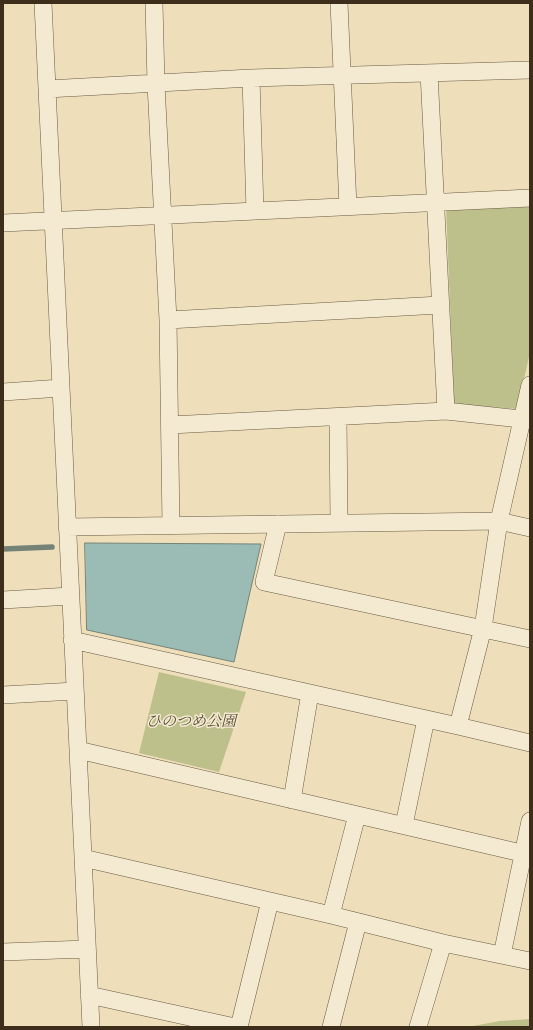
<!DOCTYPE html>
<meta charset="utf-8">
<style>
body{margin:0}
#map{position:relative;width:533px;height:1030px;overflow:hidden;background:#eedfba;font-family:"IM FELL English",serif}
canvas{display:block}
.frame{position:absolute;inset:0;border:4px solid #3d2e1b;pointer-events:none}
</style>
<div id="map">
<canvas width="533" height="1030"></canvas>
<div class="frame"></div>
</div>
<script>
const c = document.querySelector('canvas').getContext('2d');
c.lineJoin = 'round';
function fill(path, color) { c.fillStyle = color; c.fill(path, 'evenodd'); }
function stroke(path, color, width, dash) { c.strokeStyle = color; c.lineWidth = width; c.lineCap = dash ? 'butt' : 'round'; c.setLineDash(dash || []); c.stroke(path); }
function write(font, color, halo, rows, align = 'center') {
  c.font = font + ' "IM FELL English","Noto Serif JP",serif'; c.lineWidth = 3; c.setLineDash([]); c.textBaseline = 'middle'; c.strokeStyle = halo; c.fillStyle = color; for (const [text, x, y, turn = 0] of rows) {
    c.save(); c.translate(x, y); c.rotate((+turn || 0) * Math.PI / 180); c.textAlign = isNaN(turn) ? turn : align; if (halo) c.strokeText(text, 0, 0); c.fillText(text, 0, 0); c.restore();
  }
}
fill(new Path2D(`
 M530 205V353L517 409 454 404 446 207Z
 M159 672 246 692 219 772 139 753Z
 M530 1019V1027H467L500 1021Z`), '#bec08c');
const water = new Path2D(`
 M85 543 261 544 234 662 87 630Z`);
fill(water, '#9abcb5');
stroke(water, '#758377', 1);
stroke(new Path2D(`
 M3 549 52 547`), '#758377', 5.5);
const minor = new Path2D(`
 M43 3 91 1027
 M154 3 156 84 168 320 171 526
 M339 3 348 207
 M429 73 446 411
 M251 78 255 211
 M47 89 251 78 530 70
 M3 223 530 198
 M168 320 440 305
 M3 392 61 388
 M338 417 339 523
 M170 425 446 411 530 420
 M278 524 264 582 530 639
 M67 527 499 521 530 528
 M3 600 70 596
 M72 640 458 726 530 743
 M3 695 75 691
 M458 726 483 628 499 521 530 385
 M78 750 530 855
 M292 800 310 693
 M404 825 426 719
 M83 858 331 915 443 943 530 961
 M331 915 357 815
 M3 952 87 949
 M502 955 530 821
 M89 995 235 1027
 M239 1027 270 901
 M331 1027 358 922
 M418 1027 443 943`);
stroke(minor, '#695a43', 18);
stroke(minor, '#f4ead2', 17);
write('italic 15px', '#574b32', '#f4ead2', [
 ["ひのつめ公園",191,723]
]);
</script>
